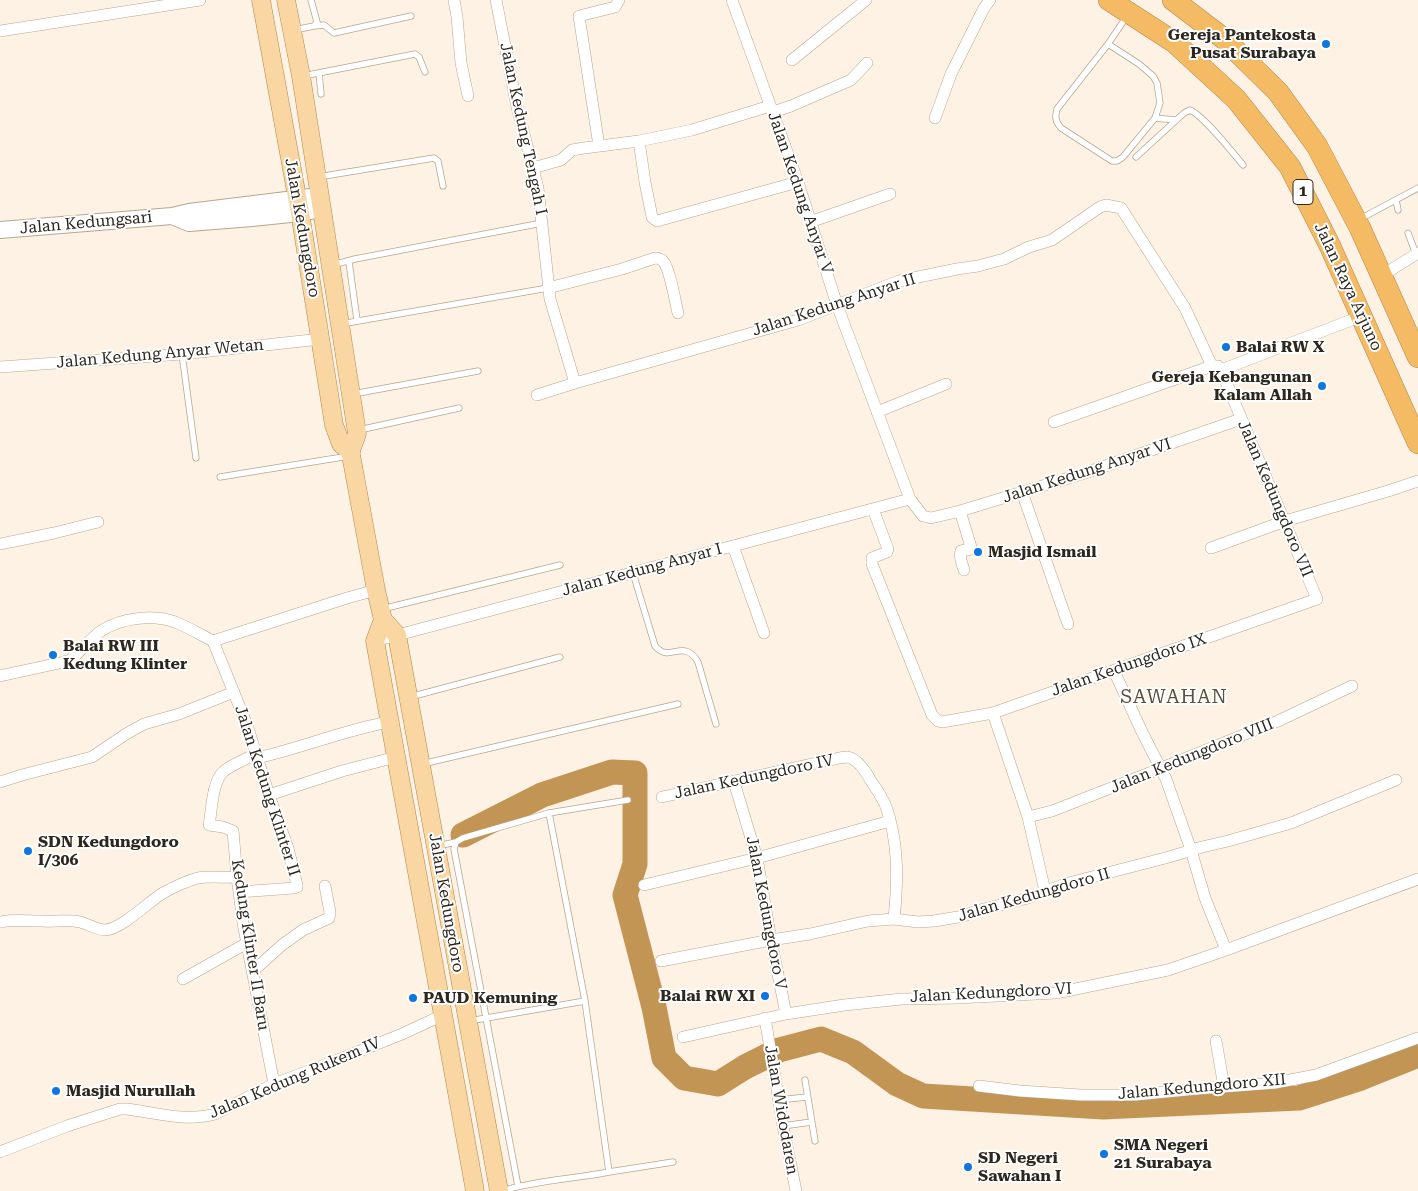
<!DOCTYPE html>
<style>
body{margin:0}
canvas{display:block;background:#fdf2e4}
</style>
<canvas width="1418" height="1191"></canvas>
<script>
const c = document.querySelector('canvas').getContext('2d');
c.lineJoin = 'round';
function stroke(path, color, width, dash) { c.strokeStyle = color; c.lineWidth = width; c.lineCap = dash ? 'butt' : 'round'; c.setLineDash(dash || []); c.stroke(path); }
function write(font, color, halo, rows, align = 'center') {
  c.font = font + ' "Roboto Serif",serif'; c.lineWidth = 4; c.setLineDash([]); c.textBaseline = 'middle'; c.strokeStyle = halo; c.fillStyle = color; for (const [text, x, y, turn = 0] of rows) {
    c.save(); c.translate(x, y); c.rotate((+turn || 0) * Math.PI / 180); c.textAlign = isNaN(turn) ? turn : align; if (halo) c.strokeText(text, 0, 0); c.fillText(text, 0, 0); c.restore();
  }
}
stroke(new Path2D(`
 M463 835 542 795 612 772 635 773V864L625 895 654 1007 664 1058 684 1078 718 1084 745 1067 779 1050 821 1039 853 1052 897 1084 923 1096 1103 1107 1299 1098 1361 1078 1418 1055`), '#c39554', 25);
const lane = new Path2D(`
 M314 26 324 25 334 33 411 16
 M294 30 314 26 317 22 311 0
 M1108 44 1139 64 1153 76 1157 83 1160 103 1155 118 1123 157 1117 161H1112L1061 128C1055 121 1055 117 1057 109L1108 44 1127 16
 M319 73 321 94
 M303 76 415 54 419 57 425 72
 M1155 118 1175 120
 M1136 157 1184 113 1190 110C1204 116 1232 152 1243 165
 M318 177 434 158 438 161 443 186
 M1396 200 1398 210
 M1360 219 1418 188
 M1408 233 1416 254
 M349 262 357 320
 M332 265 355 259 542 223
 M341 324 548 288
 M182 354 196 458
 M353 394 478 371
 M359 430 459 408
 M220 477 349 456
 M633 573 655 646C670 664 683 637 698 662L716 724
 M382 609 560 565
 M410 697 560 657
 M422 764 678 704
 M438 846 456 842
 M469 1021 585 1001
 M805 1080 815 1141
 M779 1100 807 1097
 M783 1126 811 1122
 M609 1172 673 1162
 M518 1186 454 849 456 842 463 838 549 813 628 800
 M502 1191C536 1180 574 1179 609 1172L585 1001 549 813`);
const street = new Path2D(`
 M454 0 457 17 461 63 468 96
 M496 0 517 107 538 188 550 299 575 383
 M732 0 798 182 837 305 910 499 923 516 931 518 960 511 1085 473 1241 419
 M0 31 200 0
 M792 60 866 0
 M773 112 791 106 851 80 867 63
 M935 118 951 74 984 8 990 0
 M639 141 645 182 652 217 657 221 798 182
 M599 146 579 16 615 7 619 0
 M533 168 561 160 572 150 584 148 639 141 692 130 770 106
 M810 222 890 194
 M1381 276 1418 253
 M548 288 622 269 655 258C658 258 660 258 663 261 670 269 675 301 678 313
 M0 367 182 354 321 339
 M1221 370 1362 316
 M537 395 575 383 798 320 899 281 957 269 978 266 1004 259 1029 247 1052 240 1100 207 1106 205 1121 208 1185 308 1212 366
 M877 412 946 384
 M1022 492 1068 624
 M873 509 888 549 887 552 872 558V564L932 715 938 721 942 722 993 713 1317 599 1221 370 1218 366H1212L1054 422
 M960 511 971 547V549L961 551C959 557 962 564 964 570
 M0 544 54 533 98 522
 M733 546 764 633
 M1211 548 1285 521 1388 491 1418 481
 M213 641 247 725 269 795 288 848 297 885V887L294 888 239 892
 M375 641 910 499
 M1114 671 1142 732 1166 779 1191 850 1205 898 1226 950
 M0 676 64 662 70 660C81 651 90 639 101 631 121 618 152 614 175 622 188 627 201 635 213 641L347 598 376 590
 M993 713 1028 817 1045 891
 M256 754C246 759 233 764 224 771 212 781 212 810 209 825L223 827 233 831 237 877 243 923 274 1084
 M257 758C302 748 344 730 389 722
 M0 782 22 775 92 757 126 734 144 724 179 714 234 692
 M269 795 342 771 396 757
 M662 797 839 758C842 758 844 757 847 757 857 758 867 773 871 781 876 788 881 796 885 804 899 841 898 880 894 919
 M1028 817 1052 811 1139 777 1278 721 1352 686
 M644 885 757 858 890 821
 M0 922C14 919 28 921 42 921 54 922 68 919 80 922 88 924 97 930 105 930 122 929 148 902 163 893 174 887 186 881 198 878 211 876 224 878 237 877
 M661 961 771 940 810 934 868 921 894 919 918 922 934 921 964 916 976 911 1028 898 1065 884 1169 857 1202 847 1228 841 1291 823 1396 780
 M252 972 282 945 303 930 329 918 330 912 325 886
 M183 979 247 943
 M786 1014 844 1005 902 999 957 998 1056 993 1168 970 1226 950 1418 879
 M765 1018 783 1126 796 1191
 M683 1037 786 1014 771 940 757 858 734 782
 M1216 1041 1224 1087
 M979 1086 1020 1091 1081 1095H1135L1197 1089 1275 1083 1316 1075 1418 1038
 M0 1152 67 1126 120 1109H127C156 1113 187 1122 215 1114L274 1084 335 1061 402 1034 443 1015`);
const secondary = new Path2D(`
 M172 216 189 223 252 218 300 213 322 209
 M0 230 172 216 189 212 319 196`);
const primary = new Path2D(`
 M261 0 300 213 334 425 341 444 351 452
 M286 0 301 76 357 433C356 440 350 448 351 455L376 590 383 620 397 635 499 1191
 M383 620 375 641 475 1191`);
const highway = new Path2D(`
 M1109 0 1174 42 1236 99 1290 167 1330 246 1418 443
 M1173 0 1223 38 1278 92 1317 146 1360 228 1418 357`);
stroke(lane, '#b7a68f', 7);
stroke(street, '#b7a68f', 12);
stroke(secondary, '#b7a68f', 18);
stroke(primary, '#af874c', 19);
stroke(highway, '#af874c', 22);
stroke(lane, '#fff', 5.5);
stroke(street, '#fff', 11);
stroke(secondary, '#fff', 16);
stroke(primary, '#f9d6a2', 18);
stroke(highway, '#f5ba64', 21);
for (const [x, y, r, color] of [
 [1326,44,5,"#0e76de"],
 [1226,347,5,"#0e76de"],
 [1322,386,5,"#0e76de"],
 [978,552,5,"#0e76de"],
 [53,655,5,"#0e76de"],
 [28,851,5,"#0e76de"],
 [765,996,5,"#0e76de"],
 [413,998,5,"#0e76de"],
 [56,1091,5,"#0e76de"],
 [1104,1154,5,"#0e76de"],
 [968,1167,5,"#0e76de"]
]) { const dot = new Path2D(); dot.arc(x, y, r, 0, 2 * Math.PI); c.fillStyle = color; c.fill(dot); stroke(dot, '#fff', 2); }
for (const [x, y, w] of [
 [1303,192,20]
]) { const box = new Path2D(); box.roundRect(x - w / 2, y - 12.5, w, 25, 4); c.fillStyle = '#fff'; c.fill(box); stroke(box, '#2d271e', 1); }
write('bold 15px', '#2d271e', null, [
 ["1",1303,192]
]);
write('bold 16px', '#2d271e', '#fff', [
 ["Gereja Pantekosta",1316,35,"right"],
 ["Pusat Surabaya",1316,53,"right"],
 ["Balai RW X",1236,347],
 ["Gereja Kebangunan",1312,377,"right"],
 ["Kalam Allah",1312,395,"right"],
 ["Masjid Ismail",988,552],
 ["Balai RW III",63,646],
 ["Kedung Klinter",63,664],
 ["SDN Kedungdoro",38,842],
 ["I/306",38,860],
 ["Balai RW XI",755,996,"right"],
 ["PAUD Kemuning",423,998],
 ["Masjid Nurullah",66,1091],
 ["SMA Negeri",1114,1145],
 ["21 Surabaya",1114,1163],
 ["SD Negeri",978,1158],
 ["Sawahan I",978,1176]
], 'left');
write('16px', '#2d271e', '#fff', [
 ["Jalan Kedung Tengah I",523,129,78],
 ["Jalan Kedung Anyar V",800,193,71],
 ["Jalan Kedungsari",86,223,-5],
 ["Jalan Kedungdoro",302,228,80],
 ["Jalan Raya Arjuno",1348,287,65],
 ["Jalan Kedung Anyar II",834,305,-18],
 ["Jalan Kedung Anyar Wetan",160,354,-5],
 ["Jalan Kedung Anyar VI",1087,471,-18],
 ["Jalan Kedungdoro VII",1275,499,67],
 ["Jalan Kedung Anyar I",642,570,-15],
 ["Jalan Kedungdoro IX",1129,665,-19],
 ["Jalan Kedungdoro VIII",1192,756,-22],
 ["Jalan Kedungdoro IV",754,777,-12],
 ["Jalan Kedung Klinter II",267,791,72],
 ["Jalan Kedungdoro II",1034,895,-16],
 ["Jalan Kedungdoro",446,903,80],
 ["Jalan Kedungdoro V",766,913,79],
 ["Kedung Klinter II Baru",250,945,81],
 ["Jalan Kedungdoro VI",991,993,-3],
 ["Jalan Kedung Rukem IV",295,1078,-23],
 ["Jalan Kedungdoro XII",1202,1087,-5],
 ["Jalan Widodaren",781,1110,80]
]);
c.letterSpacing = '1px';
write('19px', '#5f503c', '#fff', [
 ["SAWAHAN",1174,697]
]);
c.letterSpacing = '0px';
</script>
